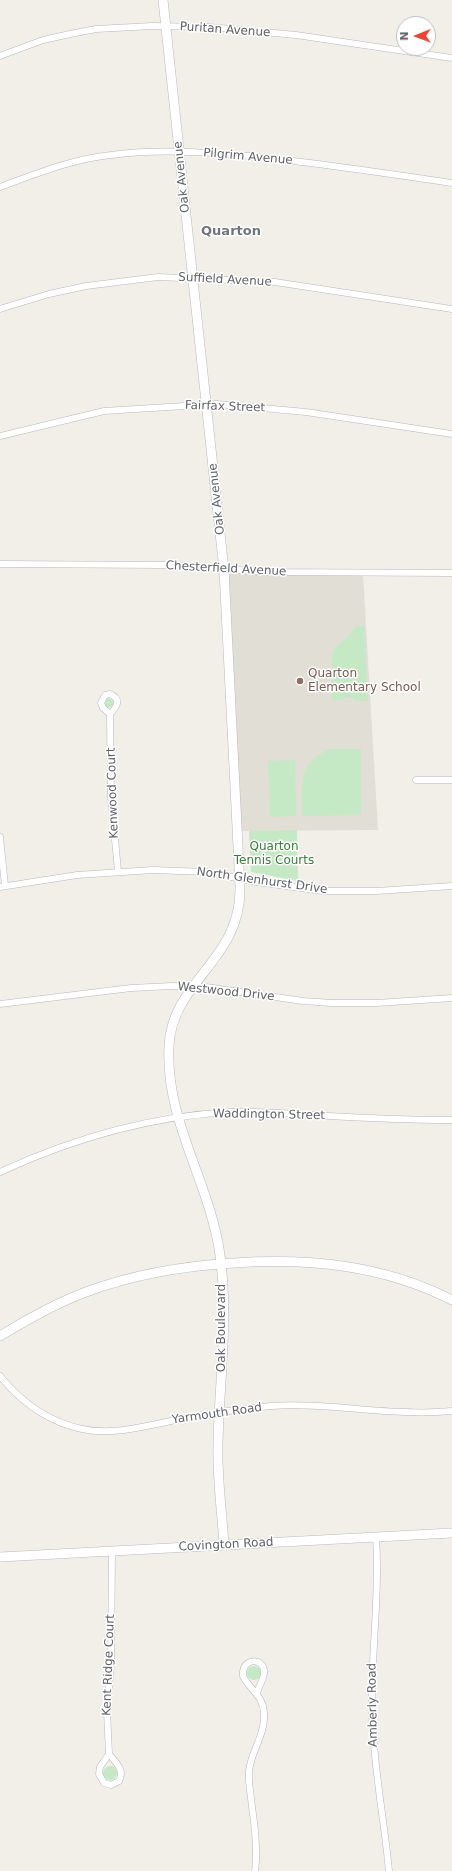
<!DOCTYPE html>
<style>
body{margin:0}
#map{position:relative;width:452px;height:1871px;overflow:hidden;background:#f1efe8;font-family:"DejaVu Sans",sans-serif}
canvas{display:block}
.north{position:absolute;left:396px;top:16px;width:40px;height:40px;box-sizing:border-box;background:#fff;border:1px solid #bfc1c3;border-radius:50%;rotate:269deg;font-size:11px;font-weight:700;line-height:16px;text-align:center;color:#5f6368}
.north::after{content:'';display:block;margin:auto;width:14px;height:18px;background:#ea4335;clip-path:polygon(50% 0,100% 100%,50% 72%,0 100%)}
</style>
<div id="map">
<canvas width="452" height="1871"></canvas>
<div class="north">N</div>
</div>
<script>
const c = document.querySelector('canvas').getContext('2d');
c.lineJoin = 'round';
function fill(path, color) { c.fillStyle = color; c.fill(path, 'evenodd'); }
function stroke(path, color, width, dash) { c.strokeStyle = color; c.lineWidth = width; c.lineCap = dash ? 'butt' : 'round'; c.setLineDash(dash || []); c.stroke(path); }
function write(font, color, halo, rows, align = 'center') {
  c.font = font + ' "DejaVu Sans",sans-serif'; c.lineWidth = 3; c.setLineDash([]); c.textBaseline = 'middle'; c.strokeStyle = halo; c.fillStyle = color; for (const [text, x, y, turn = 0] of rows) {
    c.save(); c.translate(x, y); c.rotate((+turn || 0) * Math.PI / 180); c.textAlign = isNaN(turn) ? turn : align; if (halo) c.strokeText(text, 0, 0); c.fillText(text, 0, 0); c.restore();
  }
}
fill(new Path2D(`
 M224 573 363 574 378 830 238 831Z`), '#e1ded6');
fill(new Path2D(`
 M356 626H364L368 701H356L352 697 344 698 343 700H332V652C340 642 350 637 356 626Z
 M104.5 703a4.5 4.5 0 1 1 9 0a4.5 4.5 0 1 1-9 0Z
 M330 749H361V813L356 815 302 816C302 785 297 763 330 749Z
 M295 760 296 816 270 817 268 761Z
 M297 830 298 881 251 872 249 831Z
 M247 1673a7 7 0 1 1 14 0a7 7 0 1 1-14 0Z
 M103 1773a7 7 0 1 1 14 0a7 7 0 1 1-14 0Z`), '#c5e8c5');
const street = new Path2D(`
 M0 56 43 40 70 34 96 29 152 26 209 27 296 35 452 58
 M0 187C36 174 72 159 111 155 157 149 204 152 250 156 318 163 385 173 452 183
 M0 309 49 294 86 286 158 277 275 282 452 309
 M0 436 104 411 217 404 306 412 452 434
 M0 564 165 565 268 572 452 573
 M110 714 103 708 101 703 105 695 110 694C122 699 117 707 110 714L111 797 118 871
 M416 780H452
 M0 837 5 886
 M0 887 77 875 153 870 206 872 257 882 323 891H377L452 886
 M0 1004 131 988 172 986 206 987 303 1001 332 1003H377L452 998
 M0 1172C74 1138 149 1116 231 1112 259 1111 287 1114 315 1115 361 1118 406 1120 452 1120
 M0 1376C22 1403 48 1422 82 1429 114 1436 149 1425 181 1419 210 1413 240 1409 271 1406 331 1402 392 1417 452 1411
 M376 1537C380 1595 371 1653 372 1711 373 1765 384 1817 389 1871
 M109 1754C116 1763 125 1770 119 1781L111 1785 104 1783 99 1774 100 1767 109 1754 107 1711 111 1664 112 1551
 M255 1871C258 1851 255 1827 252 1807 251 1795 248 1783 249 1771 251 1751 266 1734 264 1712 263 1696 250 1690 243 1676 241 1657 265 1657 264 1673 264 1680 258 1686 257 1694`);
const secondary = new Path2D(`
 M163 0 224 570 240 886C242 961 172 980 169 1046 165 1121 210 1182 220 1255 229 1319 219 1382 218 1445 217 1479 222 1511 224 1545
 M0 1336C28 1319 56 1303 86 1292 134 1274 183 1266 234 1263 310 1258 383 1265 452 1300
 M0 1557 452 1533`);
stroke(street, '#b5b8bc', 7);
stroke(secondary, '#b6babf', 10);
stroke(street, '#fff', 6);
stroke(secondary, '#fff', 9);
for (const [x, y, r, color] of [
 [300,681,4,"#8d6e63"]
]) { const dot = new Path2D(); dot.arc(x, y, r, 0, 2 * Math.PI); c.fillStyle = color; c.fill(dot); stroke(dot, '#fff', 1.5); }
write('12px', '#5f6368', '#fff', [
 ["Puritan Avenue",225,30,4],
 ["Pilgrim Avenue",248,157,5],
 ["Oak Avenue",182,177,-96],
 ["Suffield Avenue",225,280,3],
 ["Fairfax Street",225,407,2],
 ["Oak Avenue",217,499,-96],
 ["Chesterfield Avenue",226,569,3],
 ["Kenwood Court",113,793,-92],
 ["North Glenhurst Drive",262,881,8],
 ["Westwood Drive",226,992,6],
 ["Waddington Street",269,1115,1],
 ["Oak Boulevard",222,1328,-90],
 ["Yarmouth Road",217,1414,-8],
 ["Covington Road",226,1545,-3],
 ["Kent Ridge Court",109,1665,-88],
 ["Amberly Road",373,1705,-91]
]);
write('12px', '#785e54', '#fff', [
 ["Quarton",308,674],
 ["Elementary School",308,688]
], 'left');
write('12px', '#348238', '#fff', [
 ["Quarton",274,847],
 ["Tennis Courts",274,861]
]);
write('bold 13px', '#70757a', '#fff', [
 ["Quarton",231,232]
]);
</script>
